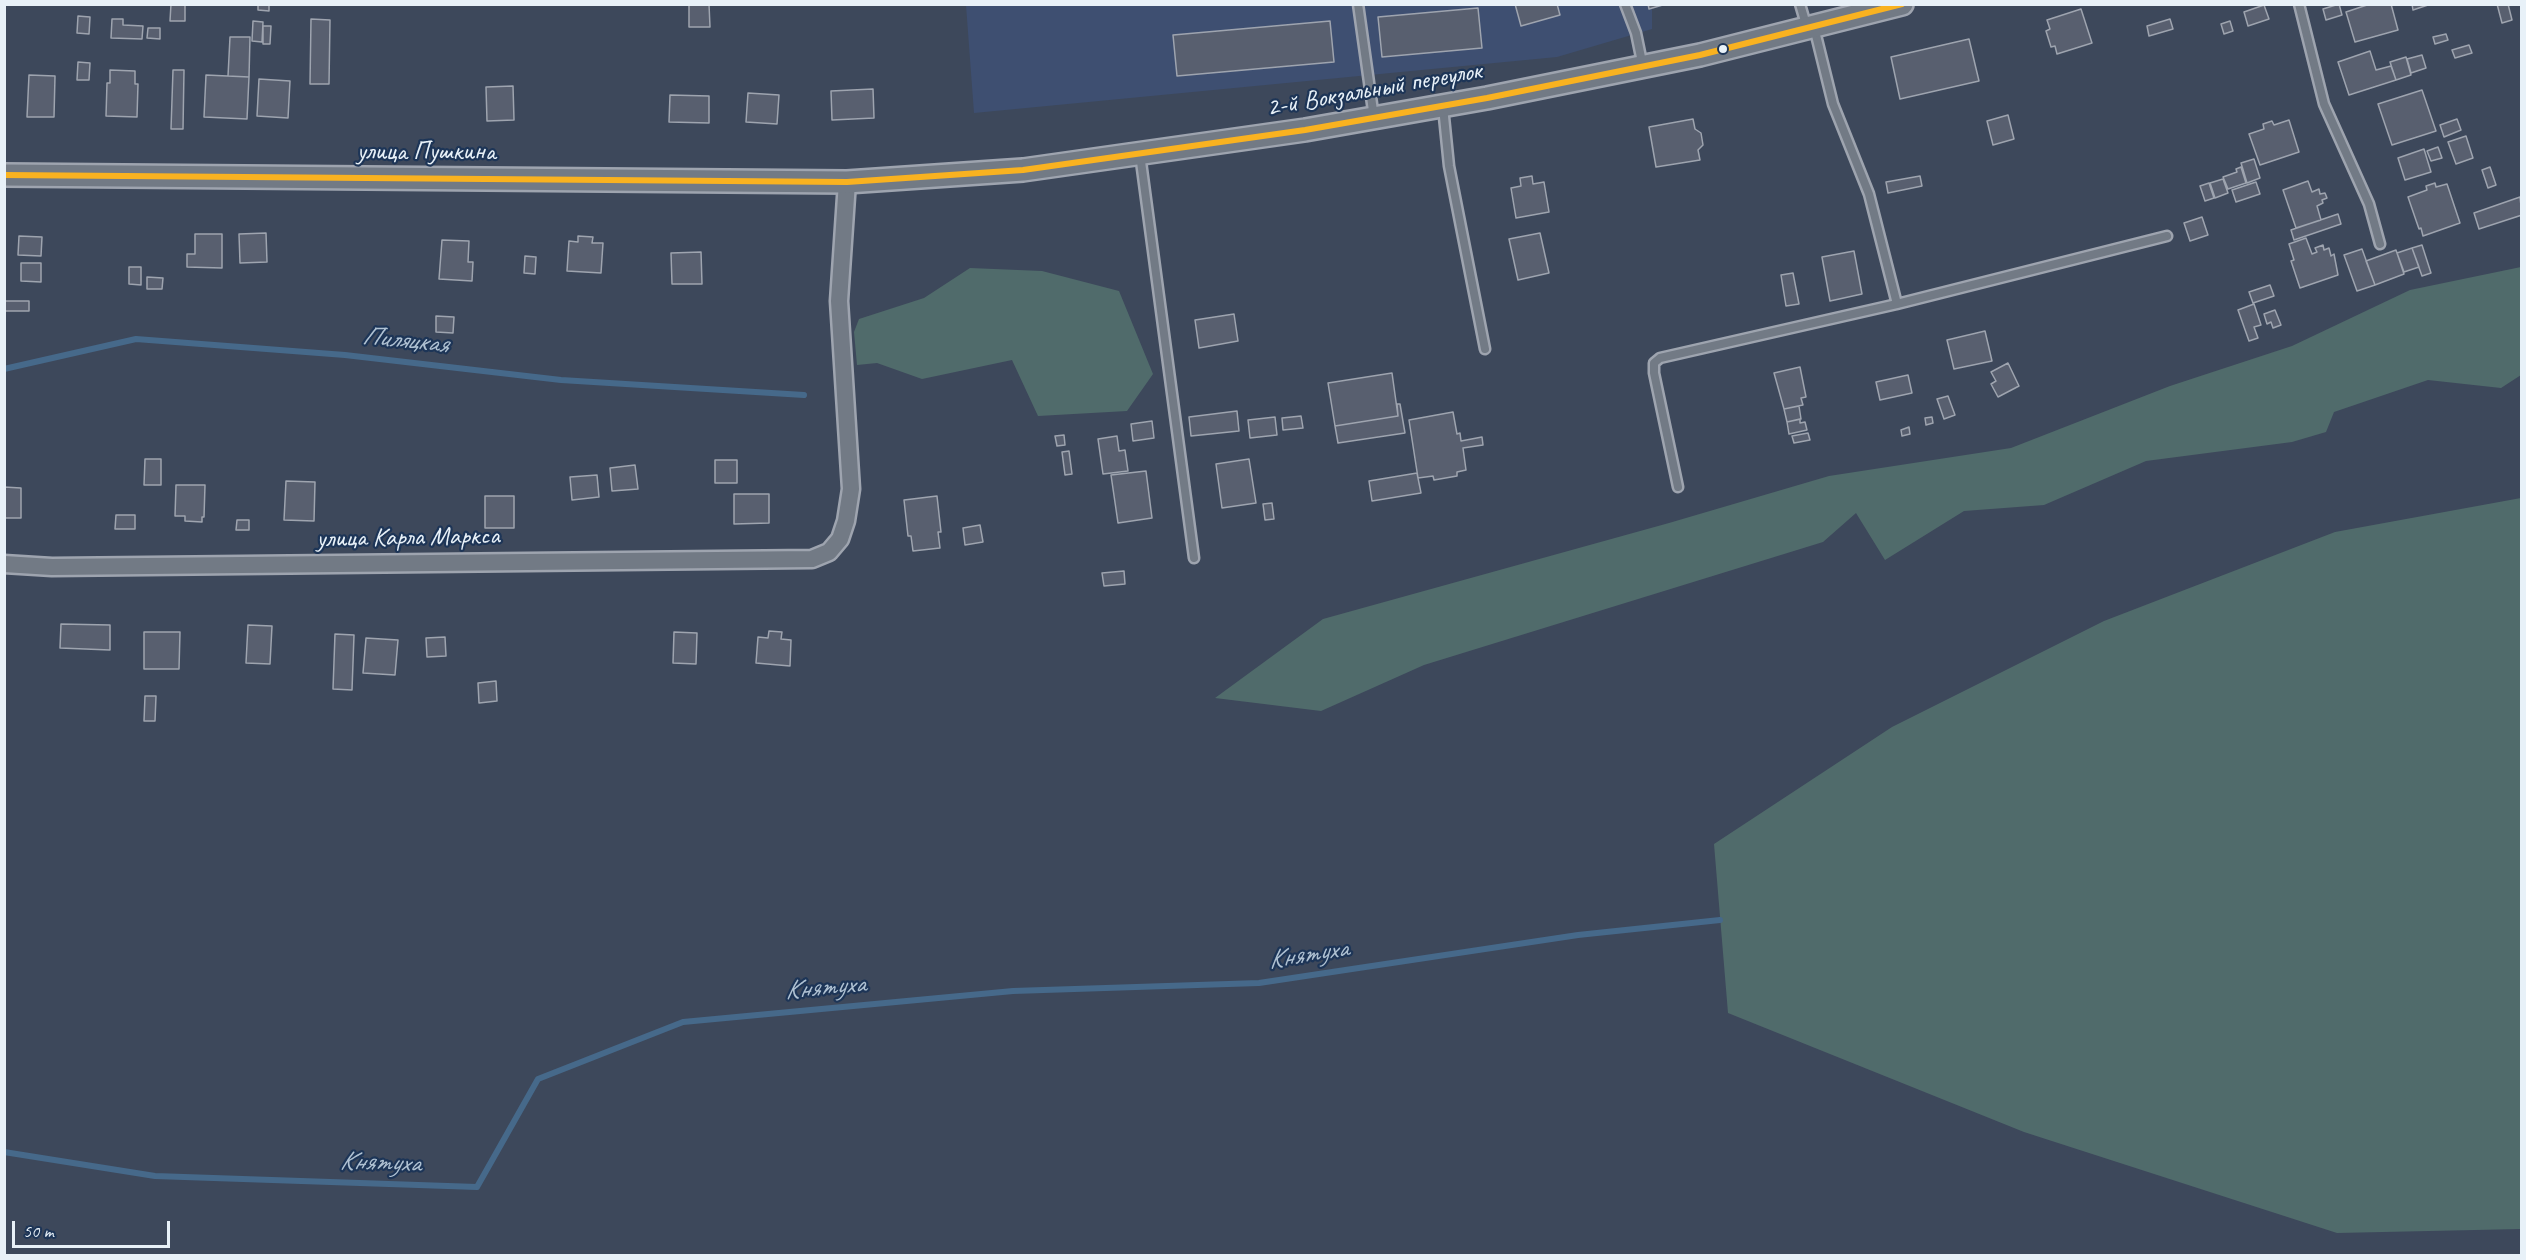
<!DOCTYPE html>
<meta charset="utf-8">
<style>
body{margin:0}
#map{position:relative;width:2526px;height:1260px;overflow:hidden;background:#3d485b;font-family:Caveat,sans-serif}
canvas{display:block}
.frame{position:absolute;inset:0;border:6px solid #e8f1f8;pointer-events:none}
.scale{position:absolute;left:12px;top:1221px;width:158px;height:27px;box-sizing:border-box;border:3px solid #e8f1f8;border-top:0;padding-left:8px;font-size:18px;line-height:21px;white-space:nowrap;color:#e8f1f8;-webkit-text-stroke:4px #1d3557;paint-order:stroke}
</style>
<div id="map">
<canvas width="2526" height="1260"></canvas>
<div class="frame"></div>
<div class="scale">50 m</div>
</div>
<script>
const c = document.querySelector('canvas').getContext('2d');
c.lineJoin = 'round';
function fill(path, color) { c.fillStyle = color; c.fill(path, 'evenodd'); }
function stroke(path, color, width, dash) { c.strokeStyle = color; c.lineWidth = width; c.lineCap = dash ? 'butt' : 'round'; c.setLineDash(dash || []); c.stroke(path); }
function write(font, color, halo, rows, align = 'center') {
  c.font = font + ' Caveat,sans-serif'; c.lineWidth = 4.5; c.setLineDash([]); c.textBaseline = 'middle'; c.strokeStyle = halo; c.fillStyle = color; for (const [text, x, y, turn = 0] of rows) {
    c.save(); c.translate(x, y); c.rotate((+turn || 0) * Math.PI / 180); c.textAlign = isNaN(turn) ? turn : align; if (halo) c.strokeText(text, 0, 0); c.fillText(text, 0, 0); c.restore();
  }
}
fill(new Path2D(`
 M966 5H1666L1652 9V29L1557 57 974 113Z`), '#3e4f71');
fill(new Path2D(`
 M2521 267V375L2501 388 2428 380 2334 412 2326 432 2292 442 2146 461 2044 505 1964 511 1885 560 1856 513 1823 542 1424 665 1321 711 1215 698 1323 619 1669 523 1829 476 2011 448 2170 386 2292 346 2410 290Z
 M970 268 1042 271 1119 291 1153 374 1127 411 1038 416 1012 360 922 379 877 363 857 365 854 332 859 319 924 298Z
 M2521 498V1229L2337 1233 2024 1132 1728 1013 1714 844 1892 727 2104 621 2335 532Z`), '#506b6b');
stroke(new Path2D(`
 M4 369 136 339 345 355 561 380 804 395
 M4 1152 155 1176 477 1187 538 1079 683 1022 1013 991 1259 983 1578 935 1720 920`), '#46698a', 6);
const building = new Path2D(`
 M171 4H185V21H170Z
 M258 4H269V11L258 10Z
 M689 4H709L710 27H689Z
 M1515 4H1557L1560 15 1521 26Z
 M1648 4H1666L1649 9Z
 M2339 4 2342 15 2326 20 2323 9Z
 M2370 4H2391L2398 30 2355 42 2346 12Z
 M2412 4H2431L2413 10Z
 M2497 4H2508L2512 20 2502 23Z
 M2264 5 2269 19 2248 26 2244 12Z
 M1478 8 1482 48 1382 57 1378 17Z
 M2081 9 2092 43 2057 54 2055 46 2051 47 2046 31 2050 29 2047 20Z
 M78 16 90 17 89 34 77 33Z
 M112 19H123V25L143 26 142 39 111 38Z
 M311 19 330 20 329 84H310Z
 M2170 19 2173 29 2149 36 2147 26Z
 M253 21 263 22 262 42 252 41Z
 M1330 21 1334 62 1177 76 1173 35Z
 M2230 21 2233 31 2224 34 2221 24Z
 M263 26H271L270 44H263Z
 M148 28H160V39L147 38Z
 M2446 34 2448 40 2435 44 2433 37Z
 M230 37H250L249 77 228 76Z
 M1969 39 1979 81 1900 99 1891 57Z
 M2469 45 2472 53 2455 58 2452 50Z
 M2370 51 2376 70 2391 66 2396 80 2349 95 2338 62Z
 M2422 55 2426 68 2411 73 2407 59Z
 M2406 57 2411 75 2396 80 2390 62Z
 M78 62 90 63 89 80H77Z
 M110 70 135 71V84H138L137 117 106 116 107 83H110Z
 M173 70H184L183 129H171Z
 M29 75 55 76 54 117H27Z
 M206 75 249 77 247 119 204 117Z
 M259 79 290 81 288 118 257 116Z
 M513 86 514 120 487 121 486 87Z
 M873 89 874 118 832 120 831 91Z
 M2422 90 2436 131 2392 145 2378 104Z
 M748 93 779 95 777 124 746 122Z
 M670 95 709 96V123L669 122Z
 M2008 115 2014 139 1993 145 1987 121Z
 M1693 119 1695 129 1701 133 1703 145 1698 150 1700 160 1656 167 1649 127Z
 M2457 119 2461 130 2444 137 2440 125Z
 M2289 120 2299 152 2260 165 2249 134 2264 129 2263 124 2272 121 2274 125Z
 M2466 136 2473 158 2456 164 2448 142Z
 M2438 147 2442 158 2431 161 2427 151Z
 M2424 149 2431 172 2405 180 2398 158Z
 M2254 159 2260 178 2247 183 2241 163Z
 M2241 167 2246 183 2228 189 2223 177 2237 172 2236 169Z
 M2490 167 2496 185 2488 188 2482 170Z
 M1532 176 1533 184 1544 182 1549 212 1516 218 1511 188 1521 186 1520 178Z
 M1920 176 1922 186 1888 193 1886 182Z
 M2223 179 2228 193 2215 198 2210 183Z
 M2308 181 2312 192 2319 189 2320 194 2325 193 2327 198 2322 200 2323 203 2317 206 2321 220 2296 228 2283 190Z
 M2256 182 2260 194 2236 202 2232 190Z
 M2209 183 2214 198 2205 201 2200 186Z
 M2435 183 2436 187 2447 184 2460 223 2423 236 2421 228 2419 229 2408 197 2427 190 2426 186Z
 M2520 197 2522 215 2479 229 2474 213Z
 M2338 214 2341 224 2294 240 2291 230Z
 M2202 217 2208 235 2190 241 2184 223Z
 M266 233 267 262 240 263 239 234Z
 M1540 233 1549 273 1518 280 1509 239Z
 M195 234H222V268L187 267V254H195Z
 M19 236 42 237 41 256 18 255Z
 M578 236 593 237 592 243H603L601 273 567 271 569 241 578 242Z
 M2306 238 2312 254 2317 252 2315 248 2323 245 2324 250 2329 248 2331 256 2334 254 2338 275 2300 288 2291 261 2294 260 2289 244Z
 M442 240 469 241 468 262H473L472 281 439 279Z
 M2422 245 2431 273 2422 276 2412 248Z
 M2412 248 2419 267 2404 272 2397 253Z
 M2362 249 2375 285 2357 291 2344 255Z
 M2396 250 2404 274 2375 285 2366 261Z
 M1854 251 1862 294 1830 301 1822 257Z
 M701 252 702 284H672L671 253Z
 M525 256 536 257 535 274 524 273Z
 M21 263H41V282L21 281Z
 M129 267H141V285L129 284Z
 M1793 273 1799 304 1786 306 1781 275Z
 M147 277 163 278 162 289H147Z
 M2270 285 2274 296 2253 303 2249 292Z
 M4 301H29V311H4Z
 M2254 304 2261 325 2254 327 2258 338 2249 341 2238 310Z
 M2275 310 2281 325 2273 328 2271 322 2267 324 2264 314Z
 M1234 314 1238 341 1199 348 1195 320Z
 M436 316 454 317 453 333 436 332Z
 M1985 331 1992 361 1954 369 1947 340Z
 M2008 363 2019 386 1998 397 1991 384 1996 381 1991 372Z
 M1800 367 1806 397 1801 398 1803 405 1784 409 1774 373Z
 M1392 373 1398 416 1335 426 1328 383Z
 M1908 375 1912 393 1880 400 1876 382Z
 M1948 396 1955 415 1944 419 1937 399Z
 M1397 404H1400L1405 433 1338 443 1335 426 1398 416Z
 M1799 406 1801 419 1787 422 1784 409Z
 M1237 411 1239 431 1191 436 1189 417Z
 M1453 412 1457 434 1460 433 1461 441 1482 437 1483 445 1463 448 1466 470 1457 472V476L1434 480 1433 476 1418 478 1409 420Z
 M1301 416 1303 428 1283 430 1282 418Z
 M1275 417 1277 435 1250 438 1248 420Z
 M1932 417 1933 423 1926 425 1925 418Z
 M1800 419V423L1805 422 1807 430 1789 434 1787 422Z
 M1152 421 1154 438 1133 441 1131 424Z
 M1909 427 1910 434 1902 436 1901 430Z
 M1808 433 1810 440 1794 443 1792 436Z
 M1064 435 1065 445 1057 446 1055 436Z
 M1117 436 1119 451 1125 450 1128 471 1103 474 1098 439Z
 M1069 451 1072 474 1065 475 1062 452Z
 M145 459H161V485H144Z
 M1249 459 1256 503 1222 508 1216 464Z
 M715 460H737V483H715Z
 M635 465 638 489 612 491 610 468Z
 M1146 471 1152 518 1118 523 1111 475Z
 M1417 473 1421 493 1372 501 1369 481Z
 M597 475 599 497 572 500 570 477Z
 M286 481 315 482 314 521 284 520Z
 M176 485H205L204 517H202V522L185 521V516H175Z
 M4 487 21 488V518H4Z
 M734 494H769V523L734 524Z
 M485 496H514V528H485Z
 M937 496 941 532H938L940 548 913 551 911 536H908L904 500Z
 M1272 503 1274 519 1265 520 1263 504Z
 M116 515H135V529H115Z
 M237 520H249V530H236Z
 M980 525 983 542 965 545 963 528Z
 M1124 571 1125 584 1104 586 1102 573Z
 M61 624 110 625V650L60 648Z
 M248 625 272 626 270 664 246 663Z
 M769 631 782 632 781 639 791 640 790 666 756 663 758 637 768 638Z
 M144 632H180L179 669H144Z
 M674 632 697 633 696 664 673 663Z
 M335 634 354 635 352 690 333 689Z
 M445 637 446 656 427 657 426 638Z
 M366 638 398 640 395 675 363 673Z
 M496 681 497 701 479 703 478 683Z
 M145 696H156L155 721H144Z`);
fill(building, '#585f6f');
stroke(building, '#9ea4af', 1.5);
const service = new Path2D(`
 M1358 4 1374 118
 M1625 4 1636 33 1643 67
 M1800 4 1807 28
 M2299 4 2324 104 2369 204 2380 244
 M1814 27 1833 104 1869 194 1897 304
 M1443 107 1449 166 1485 349
 M1140 154 1194 558
 M1678 487 1654 373V363L1660 358 1897 304 2167 236`);
const minor = new Path2D(`
 M4 564 52 567 812 559 829 552 840 539 846 521 851 489 839 301 847 182`);
const tertiary = new Path2D(`
 M4 175 847 182 1023 170 1305 130 1487 98 1700 55 1902 4`);
stroke(service, '#9ea4af', 13);
stroke(minor, '#9ea4af', 21);
stroke(tertiary, '#9ea4af', 26);
stroke(service, '#727a85', 8);
stroke(minor, '#727a85', 16);
stroke(tertiary, '#727a85', 21);
stroke(new Path2D(`
 M4 175 847 182 1023 170 1305 130 1487 98 1700 55 1902 4`), '#f9b220', 6);
for (const [x, y, r, color] of [
 [1723,49,5,"#e8f1f8"]
]) { const dot = new Path2D(); dot.arc(x, y, r, 0, 2 * Math.PI); c.fillStyle = color; c.fill(dot); stroke(dot, '#1d3557', 2); }
write('26px', '#e8f1f8', '#1d3557', [
 ["2-й Вокзальный переулок",1374,90,-10],
 ["улица Пушкина",426,152],
 ["улица Карла Маркса",408,538,-1]
]);
write('italic 27px', '#b0c2d3', '#1d3557', [
 ["Пиляцкая",405,341,6],
 ["Княтуха",1308,955,-9],
 ["Княтуха",825,988,-5],
 ["Княтуха",380,1163,2]
]);
</script>
